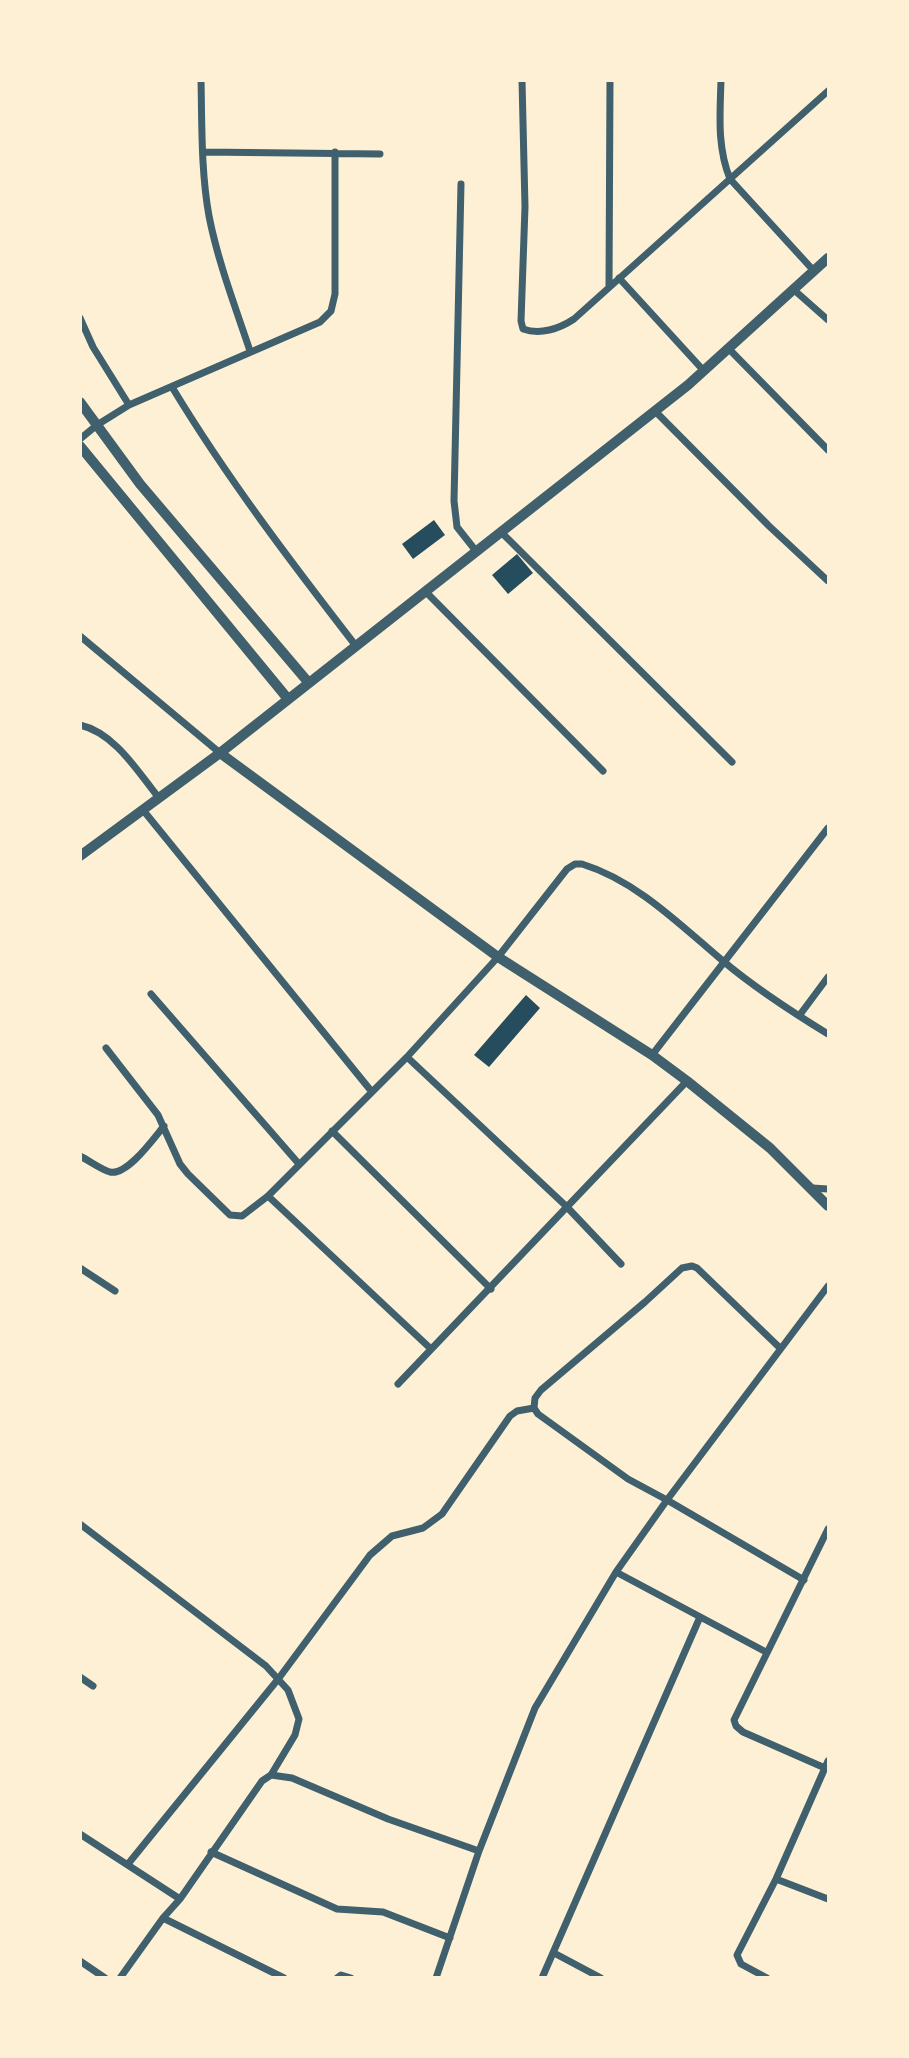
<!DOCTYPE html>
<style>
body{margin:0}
#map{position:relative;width:909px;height:2058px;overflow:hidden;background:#fdf0d5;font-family:Karla,sans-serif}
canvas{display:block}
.frame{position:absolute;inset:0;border:82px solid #fdf0d5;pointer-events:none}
</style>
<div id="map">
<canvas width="909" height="2058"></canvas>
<div class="frame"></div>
</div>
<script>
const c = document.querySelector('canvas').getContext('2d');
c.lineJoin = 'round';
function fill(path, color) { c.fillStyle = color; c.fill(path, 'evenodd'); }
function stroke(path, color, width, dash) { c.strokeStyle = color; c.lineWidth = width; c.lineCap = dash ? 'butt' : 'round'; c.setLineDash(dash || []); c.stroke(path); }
fill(new Path2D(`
 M434 520 445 535 413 559 402 544Z
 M517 554 533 573 508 594 492 575Z
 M526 995 540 1008 489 1067 474 1055Z`), '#264d5e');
stroke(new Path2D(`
 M201 80C202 125 201 172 209 216 218 262 235 306 250 351
 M522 80 525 207 521 321 523 329C540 335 559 329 574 319L828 91
 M721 80C720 115 717 147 730 179L814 271
 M203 152 380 154
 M461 184 454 501 457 527 476 551
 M619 278 704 371
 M609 287 610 80
 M793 289 828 320
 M80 318 93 347 129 405
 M729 349 828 450
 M172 387C227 478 291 562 356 646
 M655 411 769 526 828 581
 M80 439 97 425 129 405 320 322 331 311 335 294V152
 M501 532 732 762
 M425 591 603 771
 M80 636 220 753
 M80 725C115 733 138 772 159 798
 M143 810 372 1092
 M151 994 299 1164
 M799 1016 828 977
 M106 1048 158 1115 180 1164 188 1174 230 1215 242 1216 268 1196 407 1057 498 957 567 869 575 864H582C637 881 680 925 723 961 755 988 792 1012 828 1034
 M652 1055 828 828
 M407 1057 566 1206 621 1264
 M332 1131 491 1289
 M80 1156C90 1161 100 1169 110 1172 127 1176 154 1138 164 1126
 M812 1188 828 1189
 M268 1196 431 1349
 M80 1268 115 1291
 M780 1348 697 1268 692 1266 682 1268 645 1302 541 1390 535 1398 534 1408 538 1414 628 1479 667 1500 804 1580
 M398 1384 687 1081
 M80 1524 266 1666 288 1690 299 1719 295 1735 271 1775 262 1781 180 1899 163 1918 120 1978
 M616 1572 766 1652
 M80 1677 93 1686
 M825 1768 743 1732 736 1726 734 1720 828 1529
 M271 1775 292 1778 388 1819 479 1851
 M80 1834 180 1899
 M211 1852 337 1909 383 1912 450 1938
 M128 1864 279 1678 370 1555 392 1536 423 1528 442 1514 510 1416 517 1411 534 1408
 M776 1879 828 1899
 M163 1918 284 1978
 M554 1953 601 1978
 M80 1961 105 1978
 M337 1978 341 1975 351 1978
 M436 1978 479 1851 535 1708 616 1572 667 1500 828 1286
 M542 1978 700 1617
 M767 1978 741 1964 737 1955 776 1879 828 1761`), '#3f606c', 7);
stroke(new Path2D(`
 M80 402 140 484 308 682
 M80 446 288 699
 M220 753 498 957 652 1055 687 1081 770 1148 828 1206
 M80 856 220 753 688 385 828 258`), '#3f606c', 10);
</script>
